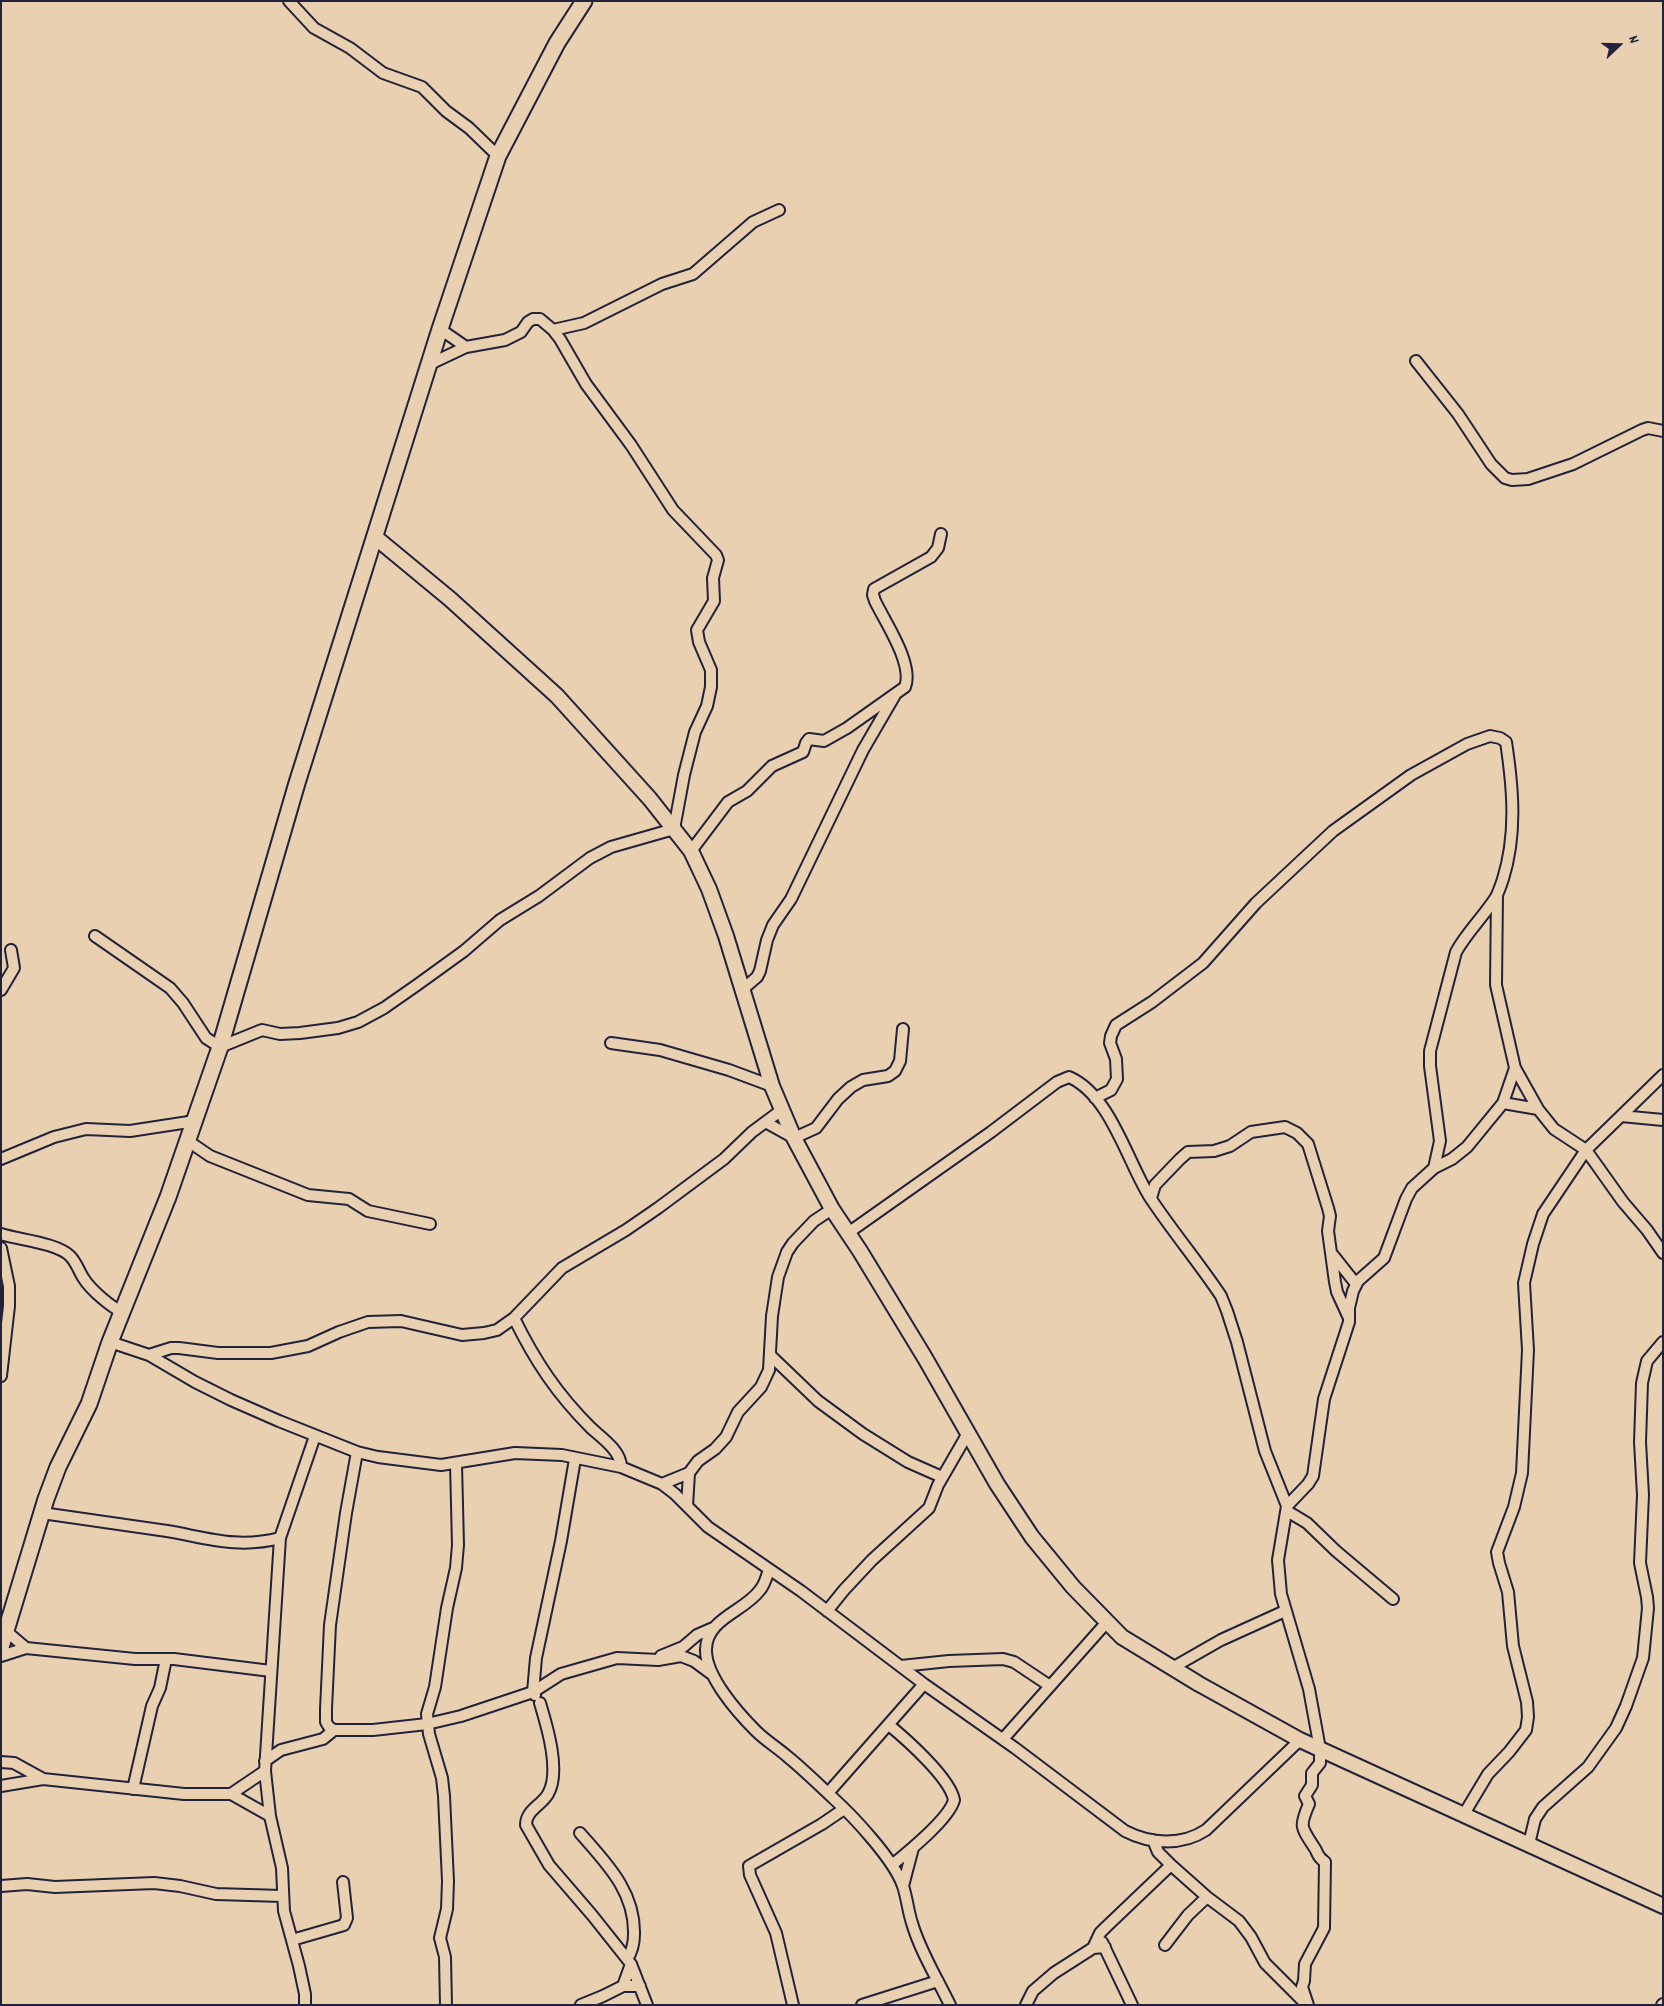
<!DOCTYPE html>
<style>
body{margin:0}
#map{position:relative;width:1664px;height:2006px;overflow:hidden;background:#e9d0b1;font-family:Dekko,sans-serif}
canvas{display:block}
.frame{position:absolute;inset:0;border:2px solid #22223b;pointer-events:none}
.north{position:absolute;left:1594px;top:20px;width:50px;height:50px;-webkit-text-stroke:4px #e9d0b1;paint-order:stroke;rotate:69deg;font-size:14px;font-weight:700;line-height:20px;text-align:center;color:#22223b}
.north::after{content:'';display:block;margin:auto;width:18px;height:22px;background:#22223b;clip-path:polygon(50% 0,100% 100%,50% 72%,0 100%)}
</style>
<div id="map">
<canvas width="1664" height="2006"></canvas>
<div class="frame"></div>
<div class="north">N</div>
</div>
<script>
const c = document.querySelector('canvas').getContext('2d');
c.lineJoin = 'round';
function stroke(path, color, width, dash) { c.strokeStyle = color; c.lineWidth = width; c.lineCap = dash ? 'butt' : 'round'; c.setLineDash(dash || []); c.stroke(path); }
const minor = new Path2D(`
 M289 1 314 28 350 48 383 73 422 87 446 111 469 128 498 156
 M440 329 466 347
 M553 330 584 323 662 284 693 274 753 222 779 210
 M1416 361 1458 414 1491 464 1505 478 1512 480 1528 479 1573 464 1642 430 1648 428 1663 431
 M691 851 728 802 747 791 772 766 803 752 806 743 809 739 824 741 847 728 905 687C914 664 885 622 875 601L873 595 874 589 931 557 938 548 941 534
 M1497 895 1496 985 1515 1068 1538 1109 1554 1129 1586 1150 1623 1202 1647 1230 1663 1253
 M95 936 170 988 183 1003 206 1038 220 1047 262 1030 280 1034 300 1033 338 1028 358 1022 384 1008 417 985 464 951 500 920 539 896 590 858 611 847 674 829 684 775 695 732 707 706 711 687V670L699 642 697 630 714 601 713 578 718 560 716 555 673 510 631 445 586 384 560 339 553 330 540 319H533L528 322 521 332 505 340 466 347 430 364
 M743 989 757 977 760 971 767 940 773 925 791 899 863 750 895 695
 M1 990 14 968 11 950
 M611 1043 660 1050 729 1070 772 1086
 M1095 1098 1111 1090 1117 1079 1116 1059 1110 1043 1111 1036 1116 1025 1152 1002 1203 963 1256 903 1333 831 1411 775 1467 744 1490 736 1500 738 1506 742C1513 788 1517 834 1503 879 1501 885 1499 891 1496 897 1484 916 1467 932 1456 952L1430 1051V1066L1440 1141 1434 1168 1412 1188 1406 1199 1384 1258 1358 1281 1353 1291 1349 1308V1322L1324 1399 1313 1476 1308 1484 1287 1506
 M1503 1103 1538 1109
 M1621 1116 1663 1120
 M767 1123 794 1138 816 1128 838 1099 851 1087 863 1080 888 1076 895 1071 900 1061 903 1029
 M188 1141 210 1156 308 1195 349 1199 368 1211 430 1224
 M1 1159 54 1137 86 1129 130 1131 195 1121
 M1434 1168 1452 1159 1467 1147 1503 1103 1515 1068
 M1151 1198 1155 1185 1180 1159 1188 1152 1214 1151 1230 1146 1251 1132 1285 1127 1297 1133 1308 1144 1328 1208 1330 1216 1328 1231 1335 1282 1337 1292 1348 1316
 M848 1233 991 1132 1057 1082 1069 1077C1111 1095 1128 1164 1151 1199 1173 1232 1199 1263 1221 1296L1227 1311 1237 1342 1265 1451 1287 1506 1278 1560 1281 1594 1309 1689 1320 1749V1763L1312 1773V1785L1305 1796 1309 1804C1299 1827 1301 1827 1314 1847 1319 1854 1316 1856 1325 1862L1324 1928 1305 1964 1304 1981 1302 1987 1308 2005
 M1 1234C20 1240 57 1243 70 1256 77 1263 79 1272 84 1279 91 1290 111 1307 122 1312
 M1 1248 9 1286V1306L1 1376
 M1333 1255 1356 1284
 M514 1318C535 1361 557 1394 591 1428 602 1438 621 1451 621 1467
 M110 1342 149 1355 195 1382 231 1400 279 1421 357 1452 378 1457 441 1465 515 1453 562 1455 621 1467 662 1484 675 1494 708 1527 801 1591 924 1684 1015 1748 1125 1831C1150 1844 1182 1846 1206 1830L1300 1740
 M149 1355 171 1348H179L218 1353H271L308 1346 339 1332 368 1322 401 1321 462 1335 484 1333 497 1330 514 1318 562 1268 626 1230 658 1208 724 1159 752 1132 783 1109
 M770 1355 818 1401 863 1434 908 1462 942 1477
 M357 1452 346 1513 330 1625 326 1709V1722L329 1727 334 1730H373L427 1724 461 1716 533 1692 561 1674 617 1658 658 1660 681 1656 694 1661 713 1675
 M662 1484 689 1473 698 1461 715 1449 726 1437 738 1412 761 1387 769 1370 772 1316 778 1277 787 1252 793 1243 814 1221 832 1209
 M687 1506 689 1473
 M1287 1511 1307 1523 1336 1551 1393 1599
 M42 1513C83 1519 125 1525 167 1531 208 1538 238 1549 280 1538L315 1436
 M280 1538 265 1771 270 1816 282 1868 284 1911 299 1966 305 1994V2005
 M769 1569C767 1576 765 1584 760 1590 744 1612 707 1618 706 1649 705 1676 738 1713 756 1731 766 1741 778 1748 788 1757 804 1770 818 1784 833 1798 854 1817 894 1860 903 1886 907 1898 908 1911 912 1923 920 1951 937 1978 950 2005
 M827 1611 844 1590 872 1560 929 1508 938 1485 968 1433
 M6 1631 26 1648
 M1 1656 26 1648 135 1659H174L271 1671
 M661 1656 683 1647 697 1635 713 1628
 M901 1666 949 1661 1003 1659 1014 1662 1050 1686
 M1172 1668 1221 1640 1285 1611
 M535 1695 533 1692 536 1658 561 1541 575 1459
 M540 1703C547 1726 561 1772 548 1794 541 1806 526 1810 526 1825L549 1865 592 1915 631 1964 647 2005
 M889 1725C907 1740 950 1778 954 1800 949 1819 908 1852 892 1865
 M1003 1739 1107 1622
 M265 1761 281 1750 323 1739 334 1730
 M1 1762 14 1763 43 1779
 M1 1786 43 1779 184 1794H231L270 1816
 M133 1789 152 1706 160 1688 166 1659
 M828 1793 924 1684
 M231 1794 265 1771
 M1464 1814 1488 1774 1509 1752 1526 1730 1528 1717 1527 1702 1513 1646 1508 1592 1499 1563 1497 1552 1514 1507 1522 1473 1528 1350 1524 1283 1533 1244 1543 1214 1586 1150 1663 1075
 M580 1833C606 1863 635 1891 634 1934 634 1943 632 1952 627 1959
 M1153 1840 1158 1852 1171 1865 1207 1897 1239 1921 1251 1937 1265 1963 1306 2004
 M1529 1844 1535 1819 1543 1807 1588 1767 1616 1728 1626 1706 1643 1658 1648 1608 1647 1597 1640 1563 1643 1495 1640 1442 1642 1383 1647 1361 1663 1342
 M1 1886 27 1884 55 1887 154 1883 180 1886 216 1894 282 1896
 M903 1886 913 1848
 M292 1940 344 1925 347 1918 343 1882
 M1102 1942 1132 2005
 M1165 1945 1188 1915 1207 1897
 M1093 1948 1100 1933 1106 1927 1171 1865
 M623 1986 631 1964
 M446 2005 445 1957 440 1938 447 1909 448 1881 444 1796 442 1778 429 1734 427 1714 435 1687 447 1608 456 1568 458 1545 456 1464
 M581 2005 603 1996 623 1986H640
 M793 2005 776 1933 750 1875 749 1866 822 1824 844 1809
 M862 2005 938 1981
 M1026 2005 1033 1991 1054 1973 1093 1948 1105 1947
 M1662 2005 1663 2004`);
const tertiary = new Path2D(`
 M375 537 450 599 557 696 650 799 691 851 709 889 726 936 772 1086 794 1138 832 1209 860 1251 925 1358 997 1484 1032 1537 1073 1587 1122 1637 1199 1684 1300 1740 1663 1906`);
const secondary = new Path2D(`
 M1 1647 46 1499 58 1467 89 1404 110 1342 168 1197 220 1047 297 783 440 329 498 156 557 43 584 1`);
stroke(minor, '#22223b', 14);
stroke(tertiary, '#22223b', 18);
stroke(secondary, '#22223b', 19);
stroke(minor, '#e9d0b1', 10);
stroke(tertiary, '#e9d0b1', 14);
stroke(secondary, '#e9d0b1', 15);
</script>
